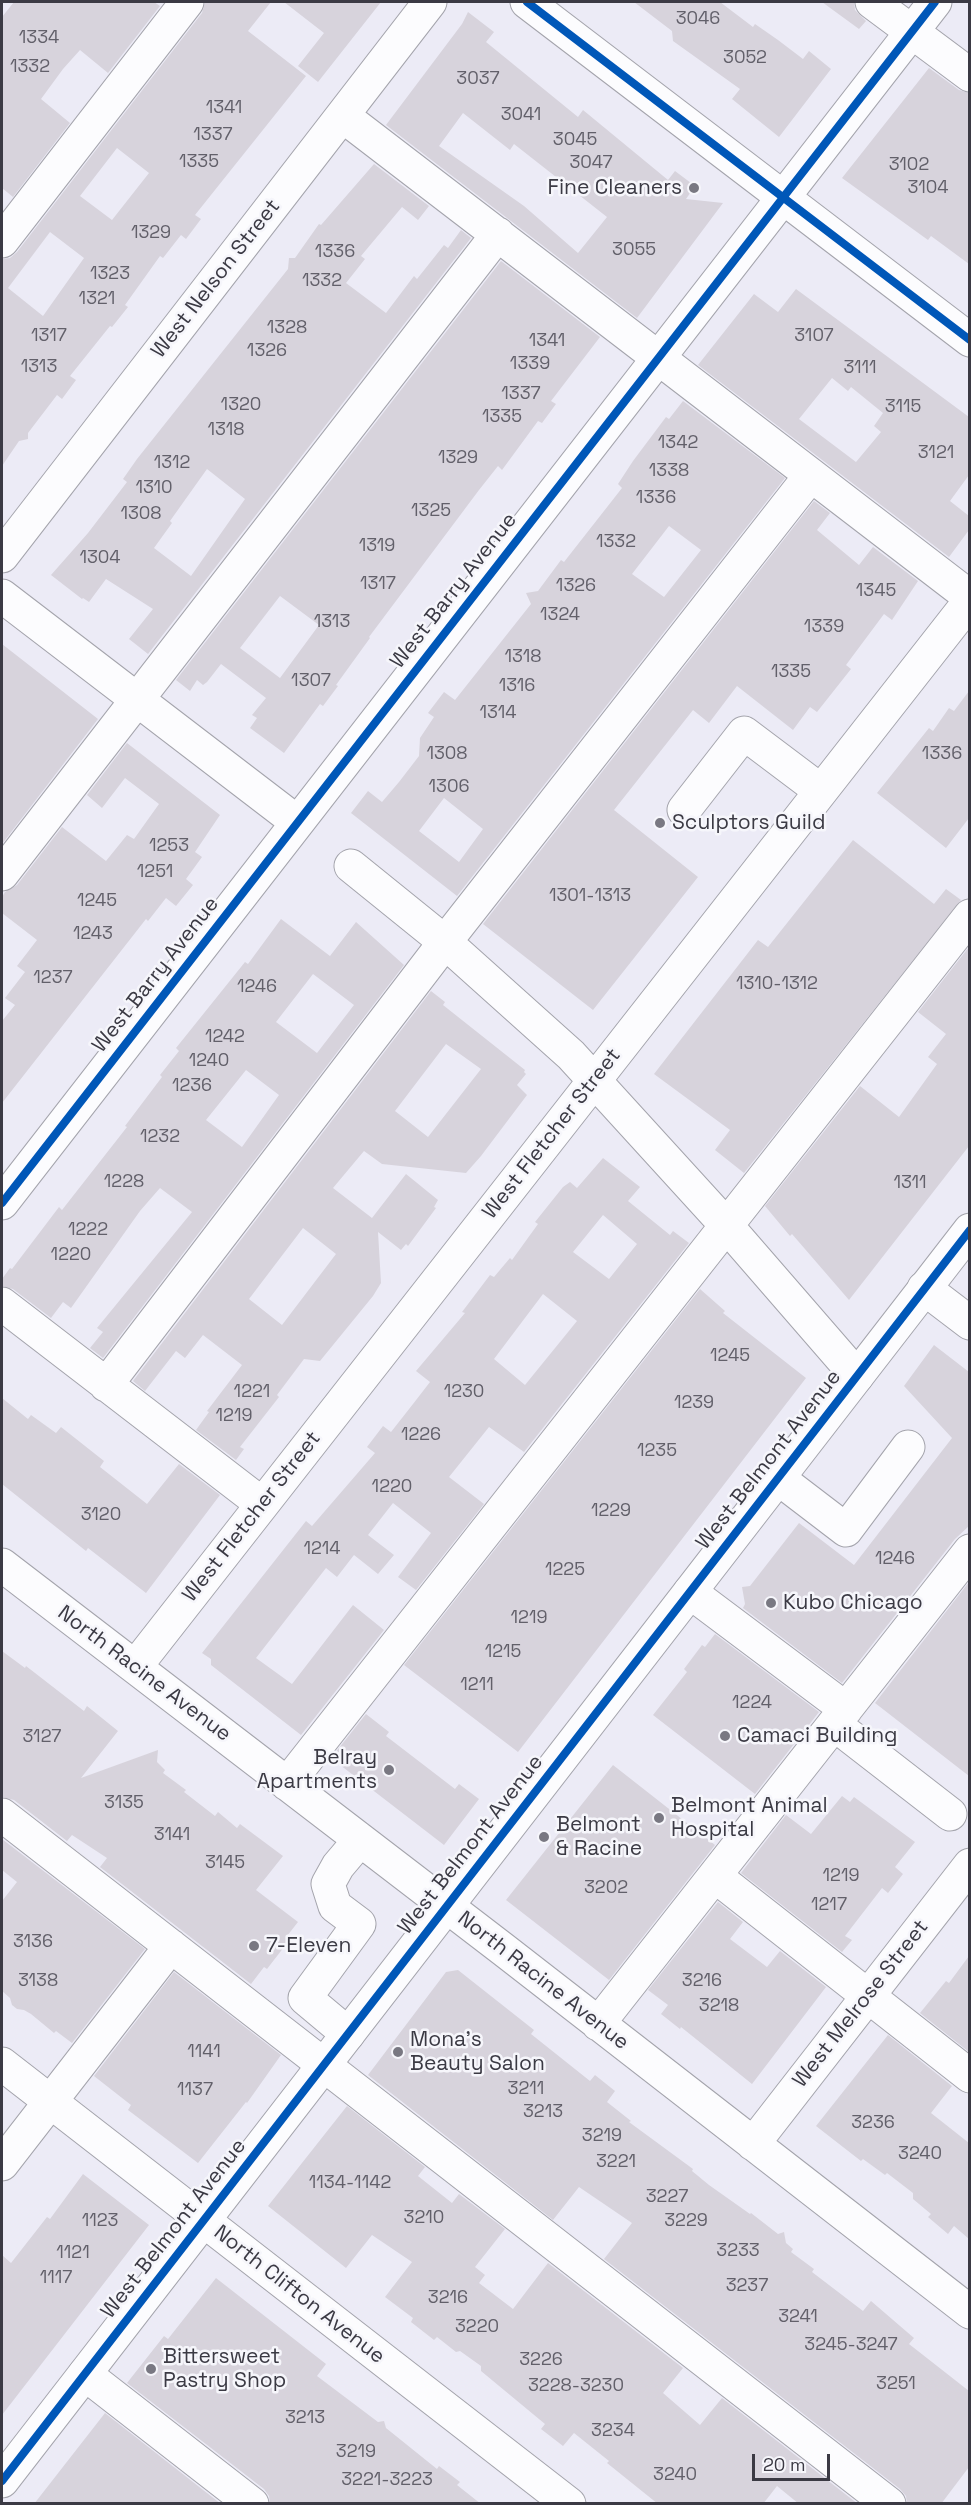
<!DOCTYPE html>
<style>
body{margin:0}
#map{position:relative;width:971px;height:2505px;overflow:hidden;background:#ecebf6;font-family:"Space Grotesk",sans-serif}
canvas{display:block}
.frame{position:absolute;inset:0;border:3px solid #3b3a44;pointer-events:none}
.scale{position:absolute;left:752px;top:2454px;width:78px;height:27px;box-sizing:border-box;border:3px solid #3b3a44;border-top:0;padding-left:8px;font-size:18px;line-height:21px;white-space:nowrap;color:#3b3a44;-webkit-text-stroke:4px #f6f6fb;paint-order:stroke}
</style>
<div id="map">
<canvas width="971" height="2505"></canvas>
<div class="frame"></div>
<div class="scale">20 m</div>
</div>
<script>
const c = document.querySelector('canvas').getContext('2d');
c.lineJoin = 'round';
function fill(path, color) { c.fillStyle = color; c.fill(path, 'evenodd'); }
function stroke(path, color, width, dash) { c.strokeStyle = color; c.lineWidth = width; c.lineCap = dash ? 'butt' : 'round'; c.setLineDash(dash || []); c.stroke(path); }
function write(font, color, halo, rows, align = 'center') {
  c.font = font + ' "Space Grotesk",sans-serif'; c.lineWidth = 5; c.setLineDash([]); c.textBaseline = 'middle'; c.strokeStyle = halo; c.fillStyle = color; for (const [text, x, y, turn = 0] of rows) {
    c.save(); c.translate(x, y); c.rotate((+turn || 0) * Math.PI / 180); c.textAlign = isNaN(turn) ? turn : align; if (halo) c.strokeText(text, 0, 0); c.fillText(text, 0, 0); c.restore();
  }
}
fill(new Path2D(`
 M14 2H154L160 6 108 73 80 50 63 69 41 99 70 123 13 197 2 188V17Z
 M205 2H271L248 31 306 76 195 215 201 219 186 239 181 235 163 258 160 256 125 305 128 307 112 327 110 326 70 376 76 380 62 399 57 395 28 433V439L19 441 2 466V259L10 258 17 252 202 13ZM117 148 149 173 112 220 80 196ZM50 232 84 258 43 316 8 288Z
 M284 2H381L318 82 298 66 324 33Z
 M634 2H720L753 27 755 24 778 40 803 59 809 51 831 69 779 137 732 99 740 89 673 41 672 31Z
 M822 2H854L855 10 866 21 859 29Z
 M468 12 494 32 486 42 578 117 583 110 668 180 675 171 695 186 686 199 723 203 637 318 386 125 462 24ZM463 113 510 150 514 144 607 217 578 253 524 206 439 146Z
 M929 68 959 90 969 93V264L931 236 928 240 842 178Z
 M374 164 429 206 418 220 402 207 361 256 365 259 346 283 386 313 414 276 417 279 444 245 448 248 461 230 471 238 148 654 129 639 153 609 106 579 89 602 83 598 82 599 51 575 88 533 127 482 123 479 137 459 288 269 289 258H295L319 224 321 225ZM207 469 245 499 191 576 154 548 172 523 170 521Z
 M501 261 600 337 551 401 556 404 542 423 538 421 502 470 498 466 479 490 369 637 370 638 336 685 338 686 323 706 320 704 284 753 250 728 257 718 252 715 266 698 221 664 207 682 203 685 197 680 190 691 176 680ZM280 596 319 625 280 678 240 648Z
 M796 289 969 417V475L950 501 969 516V530L949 557 698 365 754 294 778 312ZM832 378 848 391 851 387 883 413 874 426 881 432 856 462 799 419Z
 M683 401 785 478 457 896 351 813 368 791 382 802 399 782 419 756 420 738 434 717 428 713 444 692 455 700 531 604 526 593 538 591 561 560 564 562 622 488 618 484 633 461 666 417 669 419ZM669 526 701 550 664 597 632 574ZM444 798 483 829 459 862 419 831Z
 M814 501 830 513 817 530 859 565 873 547 918 581 892 620 884 614 846 665 851 669 817 712 810 707 793 730 737 686 709 723 693 710 614 810 698 877 593 1010 483 924Z
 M2 644 98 719 2 844Z
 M969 691V818L946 848 877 793 929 728 933 731 949 708 954 711Z
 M127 743 220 815 195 852 202 857 186 879 193 885 176 906 166 898 148 921 146 919 2 1103V1021L15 1005 5 998 25 972 17 966 37 940 2 913V897L5 892 17 885 62 827 106 861 127 835 134 839 159 804 125 778 102 808 87 795Z
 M853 840 934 904 946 889 961 900 744 1173 715 1150 730 1130 654 1074 758 940 768 947Z
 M281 919 330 956 356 922 404 965 103 1358 90 1348 103 1332 97 1328 192 1212 160 1188 140 1211 71 1308 63 1302 51 1318 13 1289 2 1286V1279L10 1268 12 1269 59 1207 62 1210 127 1127 125 1126 162 1077 160 1075 179 1051 176 1048 245 962 248 964ZM313 974 354 1005 317 1053 276 1022ZM246 1070 279 1095 242 1147 206 1120Z
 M969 947V1146L849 1300 792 1234 790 1236 765 1206 860 1086 899 1117 937 1064 928 1057 946 1034 918 1012Z
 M431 991 445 1002 443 1005 525 1070 524 1072 526 1074 517 1085 527 1095 481 1156 466 1173 382 1164 364 1151 333 1188 372 1218 406 1174 438 1200 434 1207 436 1208 408 1246 406 1244 401 1250 378 1232 381 1283 373 1296 320 1361 304 1359 277 1395 279 1397 240 1447 244 1449 236 1460 196 1430 209 1412 207 1411 242 1365 203 1335 185 1358 176 1351 145 1391 133 1381ZM446 1044 481 1069 428 1137 395 1111ZM303 1228 336 1254 282 1325 249 1299Z
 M603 1158 640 1187 628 1201 670 1235 673 1231 689 1243 524 1452 489 1427 449 1477 484 1504 416 1590 398 1577 431 1533 393 1503 368 1535 394 1555 378 1574 354 1555 337 1577 326 1568 256 1658 292 1684 353 1605 384 1630 301 1735 211 1665V1659L202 1653 306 1521 312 1526 375 1453 367 1447 383 1426 391 1432 413 1404 430 1382 416 1371 465 1313 462 1312 490 1275 494 1277 510 1258 512 1260 538 1224 535 1222 563 1187 570 1182 577 1188ZM603 1215 637 1244 609 1279 573 1252ZM543 1294 577 1321 525 1385 494 1359Z
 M700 1289 725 1311 723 1313 806 1378 518 1752 404 1665Z
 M934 1345 969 1372V1526L955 1539 842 1683 743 1608 745 1604 742 1587 750 1586 799 1523 854 1565 952 1438 904 1386Z
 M2 1398 28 1419 31 1415 56 1433 61 1427 104 1461 100 1467 147 1504 179 1464 220 1495 146 1593 88 1548 86 1551 2 1484Z
 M969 1582V1776L875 1703Z
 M715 1634 819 1712 755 1794 653 1715 687 1672 684 1669 702 1645 705 1647Z
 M2 1651 25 1668 26 1666 84 1711 87 1706 118 1731 81 1778 158 1750 157 1762 165 1770 163 1773 186 1790 184 1792 215 1816 218 1812 237 1828 240 1824 283 1856 256 1890 298 1922 287 1936 291 1938 267 1969 264 1967 251 1984 100 1867 107 1858 72 1835 67 1841 14 1800 2 1797Z
 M366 1714 389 1732 386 1736 455 1789 459 1784 479 1799 444 1845 331 1758Z
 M613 1765 715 1845 609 1980 506 1900Z
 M842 1796 850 1802 854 1797 915 1842 895 1867 903 1874 888 1893 882 1888 845 1936 852 1940 842 1952 741 1873 786 1815 811 1834Z
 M2 1839 145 1949 72 2043 56 2031 54 2033 31 2014 24 2010 17 2009 12 2005 10 1998 2 1991V1901L17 1882 2 1870Z
 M718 1902 743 1922 730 1939 767 1967 780 1951 826 1987 752 2084 681 2027 680 2029 661 2014 668 2005 648 1990Z
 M969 1956V2052L920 2013 946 1981 949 1983Z
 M458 1970 534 2030 531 2034 590 2081 595 2075 615 2091 607 2102 631 2121 629 2122 693 2169 692 2171 709 2185 750 2214 751 2213 778 2234 784 2232 786 2243 793 2249 791 2252 814 2269 812 2272 863 2311 871 2301 914 2338 909 2344 969 2391V2467L941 2504H907L906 2496 900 2489 604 2259 632 2223 579 2187 553 2220 368 2075 446 1972Z
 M174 1972 281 2055 247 2103 246 2102 198 2163 128 2110 131 2105 94 2076Z
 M888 2035 952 2086 931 2113 969 2143V2239L954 2226 948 2234 928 2217 931 2214 913 2199V2193L887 2173 885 2175 863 2159 861 2161 816 2126Z
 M347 2106 425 2167 418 2176 452 2203 459 2194 505 2229 475 2267 485 2275 479 2283 513 2309 548 2263 683 2368 663 2393 700 2425 722 2398 858 2504H799L777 2486 763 2504H658L607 2463 609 2461 574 2433 563 2446 541 2429 545 2424 481 2371V2366L460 2351 456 2352 437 2337 434 2340 411 2322 413 2318 385 2297 412 2262 372 2235 346 2268 268 2206Z
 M83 2174 149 2225 2 2415V2255L11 2263 47 2217 50 2219Z
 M216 2278 326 2364 317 2376 378 2422 384 2421 386 2428 437 2469 439 2466 460 2482 457 2485 481 2504H270L269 2496 264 2489 127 2383 164 2336 168 2339Z
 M105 2413 221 2504H34Z`), '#d7d3dc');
const minor = new Path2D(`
 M527 2 970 340
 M872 2 970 75
 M343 116 970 597
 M2 241 187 2
 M2 556 430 2
 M2 596 297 822
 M684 810 744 733 821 791
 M351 866 445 942 571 1055 726 1225 857 1376
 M2 874 498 234
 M2 1203 935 2
 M924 1288 970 1323
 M2 1304 262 1504
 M106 1385 445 942 811 475
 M778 1478 846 1530 908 1447
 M2 1565 504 1950 970 2312
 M690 1592 846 1709
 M135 1667 970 601
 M834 1724 950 1814
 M287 1784 970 916
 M2 1815 889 2504
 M715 1876 970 2076
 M598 2024 970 1551
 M348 2034 305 1998 359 1924 335 1906 328 1884 338 1866 360 1840
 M2 2064 569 2504
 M753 2144 970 1865
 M2 2164 171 1946
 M85 2374 252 2504`);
const major = new Path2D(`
 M2 2481 970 1230`);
stroke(minor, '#a4a4ac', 35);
stroke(major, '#a4a4ac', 35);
stroke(minor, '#fcfcfe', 33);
stroke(major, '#fcfcfe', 33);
stroke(new Path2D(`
 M527 2 970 340
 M2 1203 935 2
 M2 2481 970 1230`), '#0057b8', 8);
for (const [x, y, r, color] of [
 [694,188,6,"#797882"],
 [660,823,6,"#797882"],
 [771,1603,6,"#797882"],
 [725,1736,6,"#797882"],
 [389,1770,6,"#797882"],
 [659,1818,6,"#797882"],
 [544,1837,6,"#797882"],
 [254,1946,6,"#797882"],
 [398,2052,6,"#797882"],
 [151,2369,6,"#797882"]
]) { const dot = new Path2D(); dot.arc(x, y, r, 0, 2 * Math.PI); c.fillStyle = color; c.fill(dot); stroke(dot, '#f6f6fb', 2); }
write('18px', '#62606a', null, [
 ["3046",698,19],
 ["1334",39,38],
 ["3052",745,58],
 ["1332",30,67],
 ["3037",478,79],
 ["1341",224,108],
 ["3041",521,115],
 ["1337",213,135],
 ["3045",575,140],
 ["1335",199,162],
 ["3047",591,163],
 ["3102",909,165],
 ["3104",928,188],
 ["1329",151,233],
 ["3055",634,250],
 ["1336",335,252],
 ["1323",110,274],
 ["1332",322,281],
 ["1321",97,299],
 ["1328",287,328],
 ["1317",49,336],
 ["3107",814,336],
 ["1341",547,341],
 ["1326",267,351],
 ["1339",530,364],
 ["1313",39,367],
 ["3111",860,368],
 ["1337",521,394],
 ["1320",241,405],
 ["3115",903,407],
 ["1335",502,417],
 ["1318",226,430],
 ["1342",678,443],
 ["3121",936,453],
 ["1329",458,458],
 ["1312",172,463],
 ["1338",669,471],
 ["1310",154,488],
 ["1336",656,498],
 ["1325",431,511],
 ["1308",141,514],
 ["1332",616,542],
 ["1319",377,546],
 ["1304",100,558],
 ["1317",378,584],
 ["1326",576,586],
 ["1345",876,591],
 ["1324",560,615],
 ["1313",332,622],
 ["1339",824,627],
 ["1318",523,657],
 ["1335",791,672],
 ["1307",311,681],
 ["1316",517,686],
 ["1314",498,713],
 ["1308",447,754],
 ["1336",942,754],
 ["1306",449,787],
 ["1253",169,846],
 ["1251",155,872],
 ["1301-1313",590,896],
 ["1245",97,901],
 ["1243",93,934],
 ["1237",53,978],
 ["1310-1312",777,984],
 ["1246",257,987],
 ["1242",225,1037],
 ["1240",209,1061],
 ["1236",192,1086],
 ["1232",160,1137],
 ["1228",124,1182],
 ["1311",910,1183],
 ["1222",88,1230],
 ["1220",71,1255],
 ["1245",730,1356],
 ["1221",252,1392],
 ["1230",464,1392],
 ["1239",694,1403],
 ["1219",234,1416],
 ["1226",421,1435],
 ["1235",657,1451],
 ["1220",392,1487],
 ["1229",611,1511],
 ["3120",101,1515],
 ["1214",322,1549],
 ["1246",895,1559],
 ["1225",565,1570],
 ["1219",529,1618],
 ["1215",503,1652],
 ["1211",477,1685],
 ["1224",752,1703],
 ["3127",42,1737],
 ["3135",124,1803],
 ["3141",172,1835],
 ["3145",225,1863],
 ["1219",841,1876],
 ["3202",606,1888],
 ["1217",829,1905],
 ["3136",33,1942],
 ["3138",38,1981],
 ["3216",702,1981],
 ["3218",719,2006],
 ["1141",204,2052],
 ["3211",526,2089],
 ["1137",195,2090],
 ["3213",543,2112],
 ["3236",873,2123],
 ["3219",602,2136],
 ["3240",920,2154],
 ["3221",616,2162],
 ["1134-1142",350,2183],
 ["3227",667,2197],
 ["3210",424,2218],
 ["1123",100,2221],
 ["3229",686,2221],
 ["3233",738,2251],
 ["1121",73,2253],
 ["1117",56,2278],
 ["3237",747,2286],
 ["3216",448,2298],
 ["3241",798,2317],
 ["3220",477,2327],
 ["3245-3247",851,2345],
 ["3226",541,2360],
 ["3251",896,2384],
 ["3228-3230",576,2386],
 ["3213",305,2418],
 ["3234",613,2431],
 ["3219",356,2452],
 ["3240",675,2475],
 ["3221-3223",387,2480]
]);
write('21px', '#3b3a44', '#f6f6fb', [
 ["Fine Cleaners",682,188,"right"],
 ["Sculptors Guild",672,823],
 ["Kubo Chicago",783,1603],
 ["Camaci Building",737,1736],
 ["Belray",377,1758,"right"],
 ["Apartments",377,1782,"right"],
 ["Belmont Animal",671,1806],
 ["Hospital",671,1830],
 ["Belmont",556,1825],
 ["& Racine",556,1849],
 ["7-Eleven",266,1946],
 ["Mona's",410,2040],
 ["Beauty Salon",410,2064],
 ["Bittersweet",163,2357],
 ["Pastry Shop",163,2381]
], 'left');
write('21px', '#3b3a44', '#f6f6fb', [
 ["West Nelson Street",216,279,-52],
 ["West Barry Avenue",454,591,-52],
 ["West Barry Avenue",156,975,-52],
 ["West Fletcher Street",552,1134,-52],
 ["West Belmont Avenue",769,1460,-52],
 ["West Fletcher Street",252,1517,-52],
 ["North Racine Avenue",144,1674,37],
 ["West Belmont Avenue",471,1845,-52],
 ["North Racine Avenue",543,1981,38],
 ["West Melrose Street",861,2004,-52],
 ["West Belmont Avenue",174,2229,-52],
 ["North Clifton Avenue",299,2295,38]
]);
</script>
